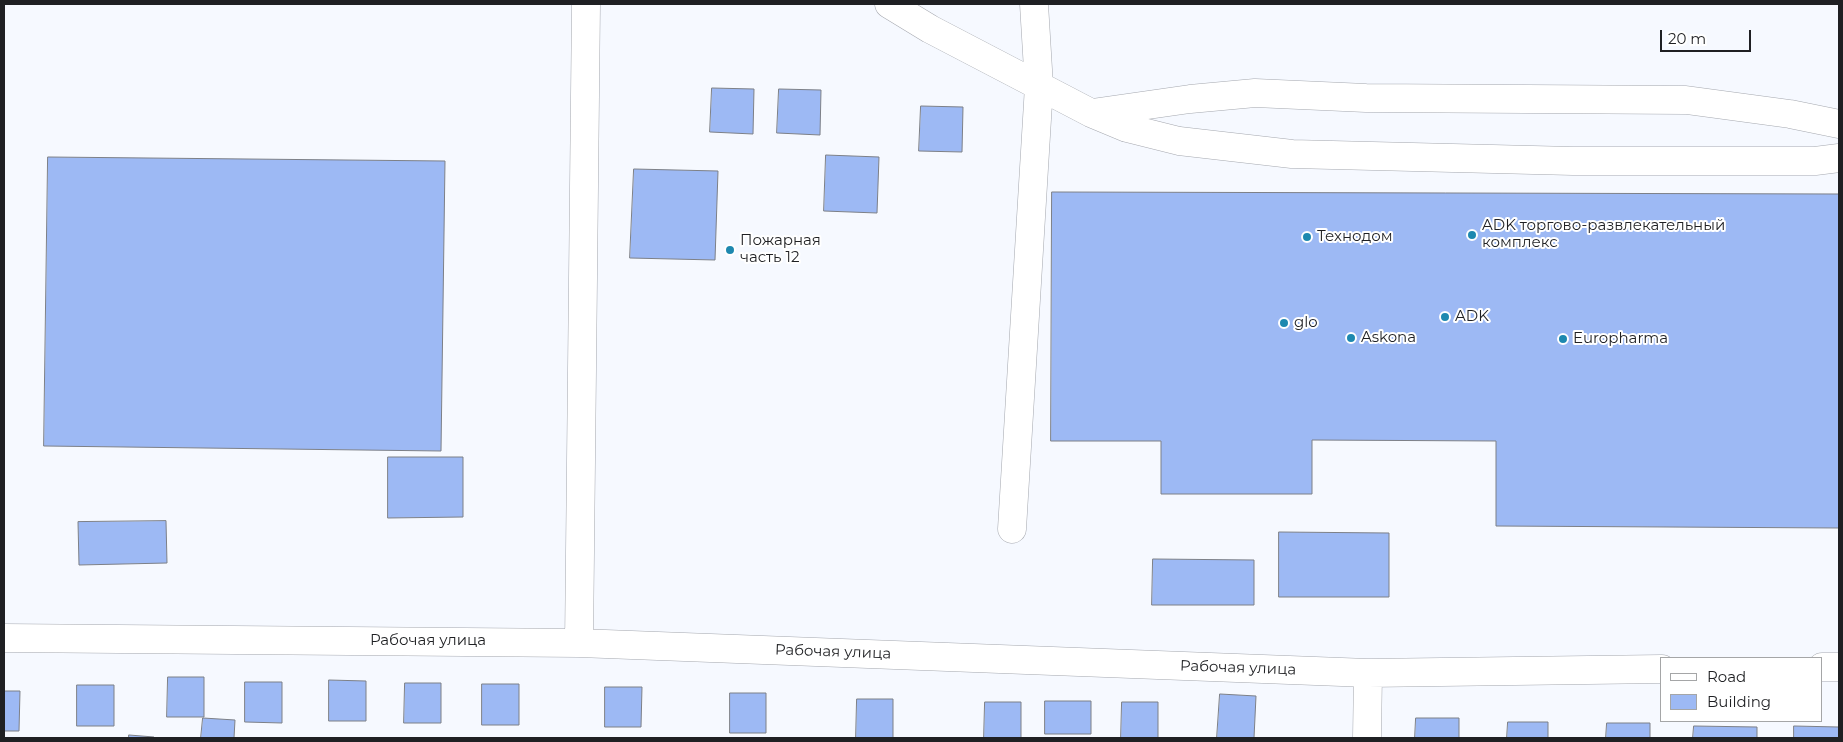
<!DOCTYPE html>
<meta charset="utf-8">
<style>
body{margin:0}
#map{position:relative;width:1843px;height:742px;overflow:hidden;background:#f6f9ff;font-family:Montserrat,sans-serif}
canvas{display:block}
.frame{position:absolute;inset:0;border:5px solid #1f2023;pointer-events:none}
.legend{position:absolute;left:1660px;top:657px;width:162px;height:65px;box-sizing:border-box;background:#fff;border:1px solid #a5a6a7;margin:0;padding:6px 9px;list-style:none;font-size:15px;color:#1f2023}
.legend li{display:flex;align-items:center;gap:10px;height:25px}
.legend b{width:25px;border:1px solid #a5a6a7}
.scale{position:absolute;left:1660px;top:30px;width:91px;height:22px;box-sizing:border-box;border:2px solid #1f2023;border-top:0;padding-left:6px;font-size:15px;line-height:18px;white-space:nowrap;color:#1f2023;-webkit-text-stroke:4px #fff;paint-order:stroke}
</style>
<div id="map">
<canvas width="1843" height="742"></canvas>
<div class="frame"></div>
<ul class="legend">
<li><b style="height:6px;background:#fff"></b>Road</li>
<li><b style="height:14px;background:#9db9f4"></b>Building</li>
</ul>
<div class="scale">20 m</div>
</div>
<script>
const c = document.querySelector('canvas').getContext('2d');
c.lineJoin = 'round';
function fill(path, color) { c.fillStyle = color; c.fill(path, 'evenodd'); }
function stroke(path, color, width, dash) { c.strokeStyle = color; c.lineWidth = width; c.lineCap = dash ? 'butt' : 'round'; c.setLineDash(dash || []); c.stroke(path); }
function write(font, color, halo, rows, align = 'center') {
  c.font = font + ' Montserrat,sans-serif'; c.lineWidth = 4; c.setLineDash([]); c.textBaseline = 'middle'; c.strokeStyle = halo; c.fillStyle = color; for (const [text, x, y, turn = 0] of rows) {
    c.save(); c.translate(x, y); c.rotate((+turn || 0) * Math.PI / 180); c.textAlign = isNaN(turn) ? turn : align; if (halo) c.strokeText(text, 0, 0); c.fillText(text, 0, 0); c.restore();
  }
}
const building = new Path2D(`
 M712 88 754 89 753 134 710 132Z
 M779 89 821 90 820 135 777 133Z
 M921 106 963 107 962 152 919 151Z
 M826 155 879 157 877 213 824 211Z
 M48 157 445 161 441 451 44 446Z
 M634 169 718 171 715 260 630 258Z
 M1052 192 1839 194V528L1496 526V441L1312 440V494H1161V441H1051Z
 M388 457H463V517L388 518Z
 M166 521 167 563 79 565 78 522Z
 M1279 532 1389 533V597H1279Z
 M1153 559 1254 560V605H1152Z
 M168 677H204V717H167Z
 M329 680 366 681V721H329Z
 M245 682H282V723L245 722Z
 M405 683H441V723H404Z
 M482 684H519V725H482Z
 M77 685H114V726H77Z
 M605 687H642L641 727H605Z
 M4 691H20L19 731H4Z
 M730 693H766V733H730Z
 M1220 694 1256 696 1254 738H1217Z
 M857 699H893V738H856Z
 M1045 701H1091V734H1045Z
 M985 702H1021V738H984Z
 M1122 702H1158V738H1121Z
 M203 718 235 720 234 738H201Z
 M1416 718H1459V738H1415Z
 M1508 722H1548V738H1507Z
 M1607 723H1650V738H1606Z
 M1694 726 1757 727V738H1693Z
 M1794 726 1839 727V738H1794Z
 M129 735 154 737V738H129Z`);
fill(building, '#9db9f4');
stroke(building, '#7d8087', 1);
const minor = new Path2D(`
 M889 4 930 29 1091 113 1127 128 1179 141 1292 154 1573 161H1815L1839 158
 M1092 113 1190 99 1255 93 1366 98 1686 100 1790 114 1839 124
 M1012 529 1039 86 1034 4
 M4 638 579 643 1368 673 1662 669
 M579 643 586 4
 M1822 667H1839
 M1367 738 1368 673`);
stroke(minor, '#a5a8af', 29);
stroke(minor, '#fff', 28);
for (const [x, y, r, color] of [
 [1472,235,5,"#1d88af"],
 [1307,237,5,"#1d88af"],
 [730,250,5,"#1d88af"],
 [1445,317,5,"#1d88af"],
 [1284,323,5,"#1d88af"],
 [1351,338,5,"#1d88af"],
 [1563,339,5,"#1d88af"]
]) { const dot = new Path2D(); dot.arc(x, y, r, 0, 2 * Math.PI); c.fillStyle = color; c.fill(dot); stroke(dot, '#fff', 2); }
write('15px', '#1f2023', '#fff', [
 ["ADK торгово-развлекательный",1482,226],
 ["комплекс",1482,243],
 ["Технодом",1317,237],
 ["Пожарная",740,241],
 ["часть 12",740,258],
 ["ADK",1455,317],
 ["glo",1294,323],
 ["Askona",1361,338],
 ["Europharma",1573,339]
], 'left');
write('15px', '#1f2023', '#fff', [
 ["Рабочая улица",428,641],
 ["Рабочая улица",833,652,2],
 ["Рабочая улица",1238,668,2]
]);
</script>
